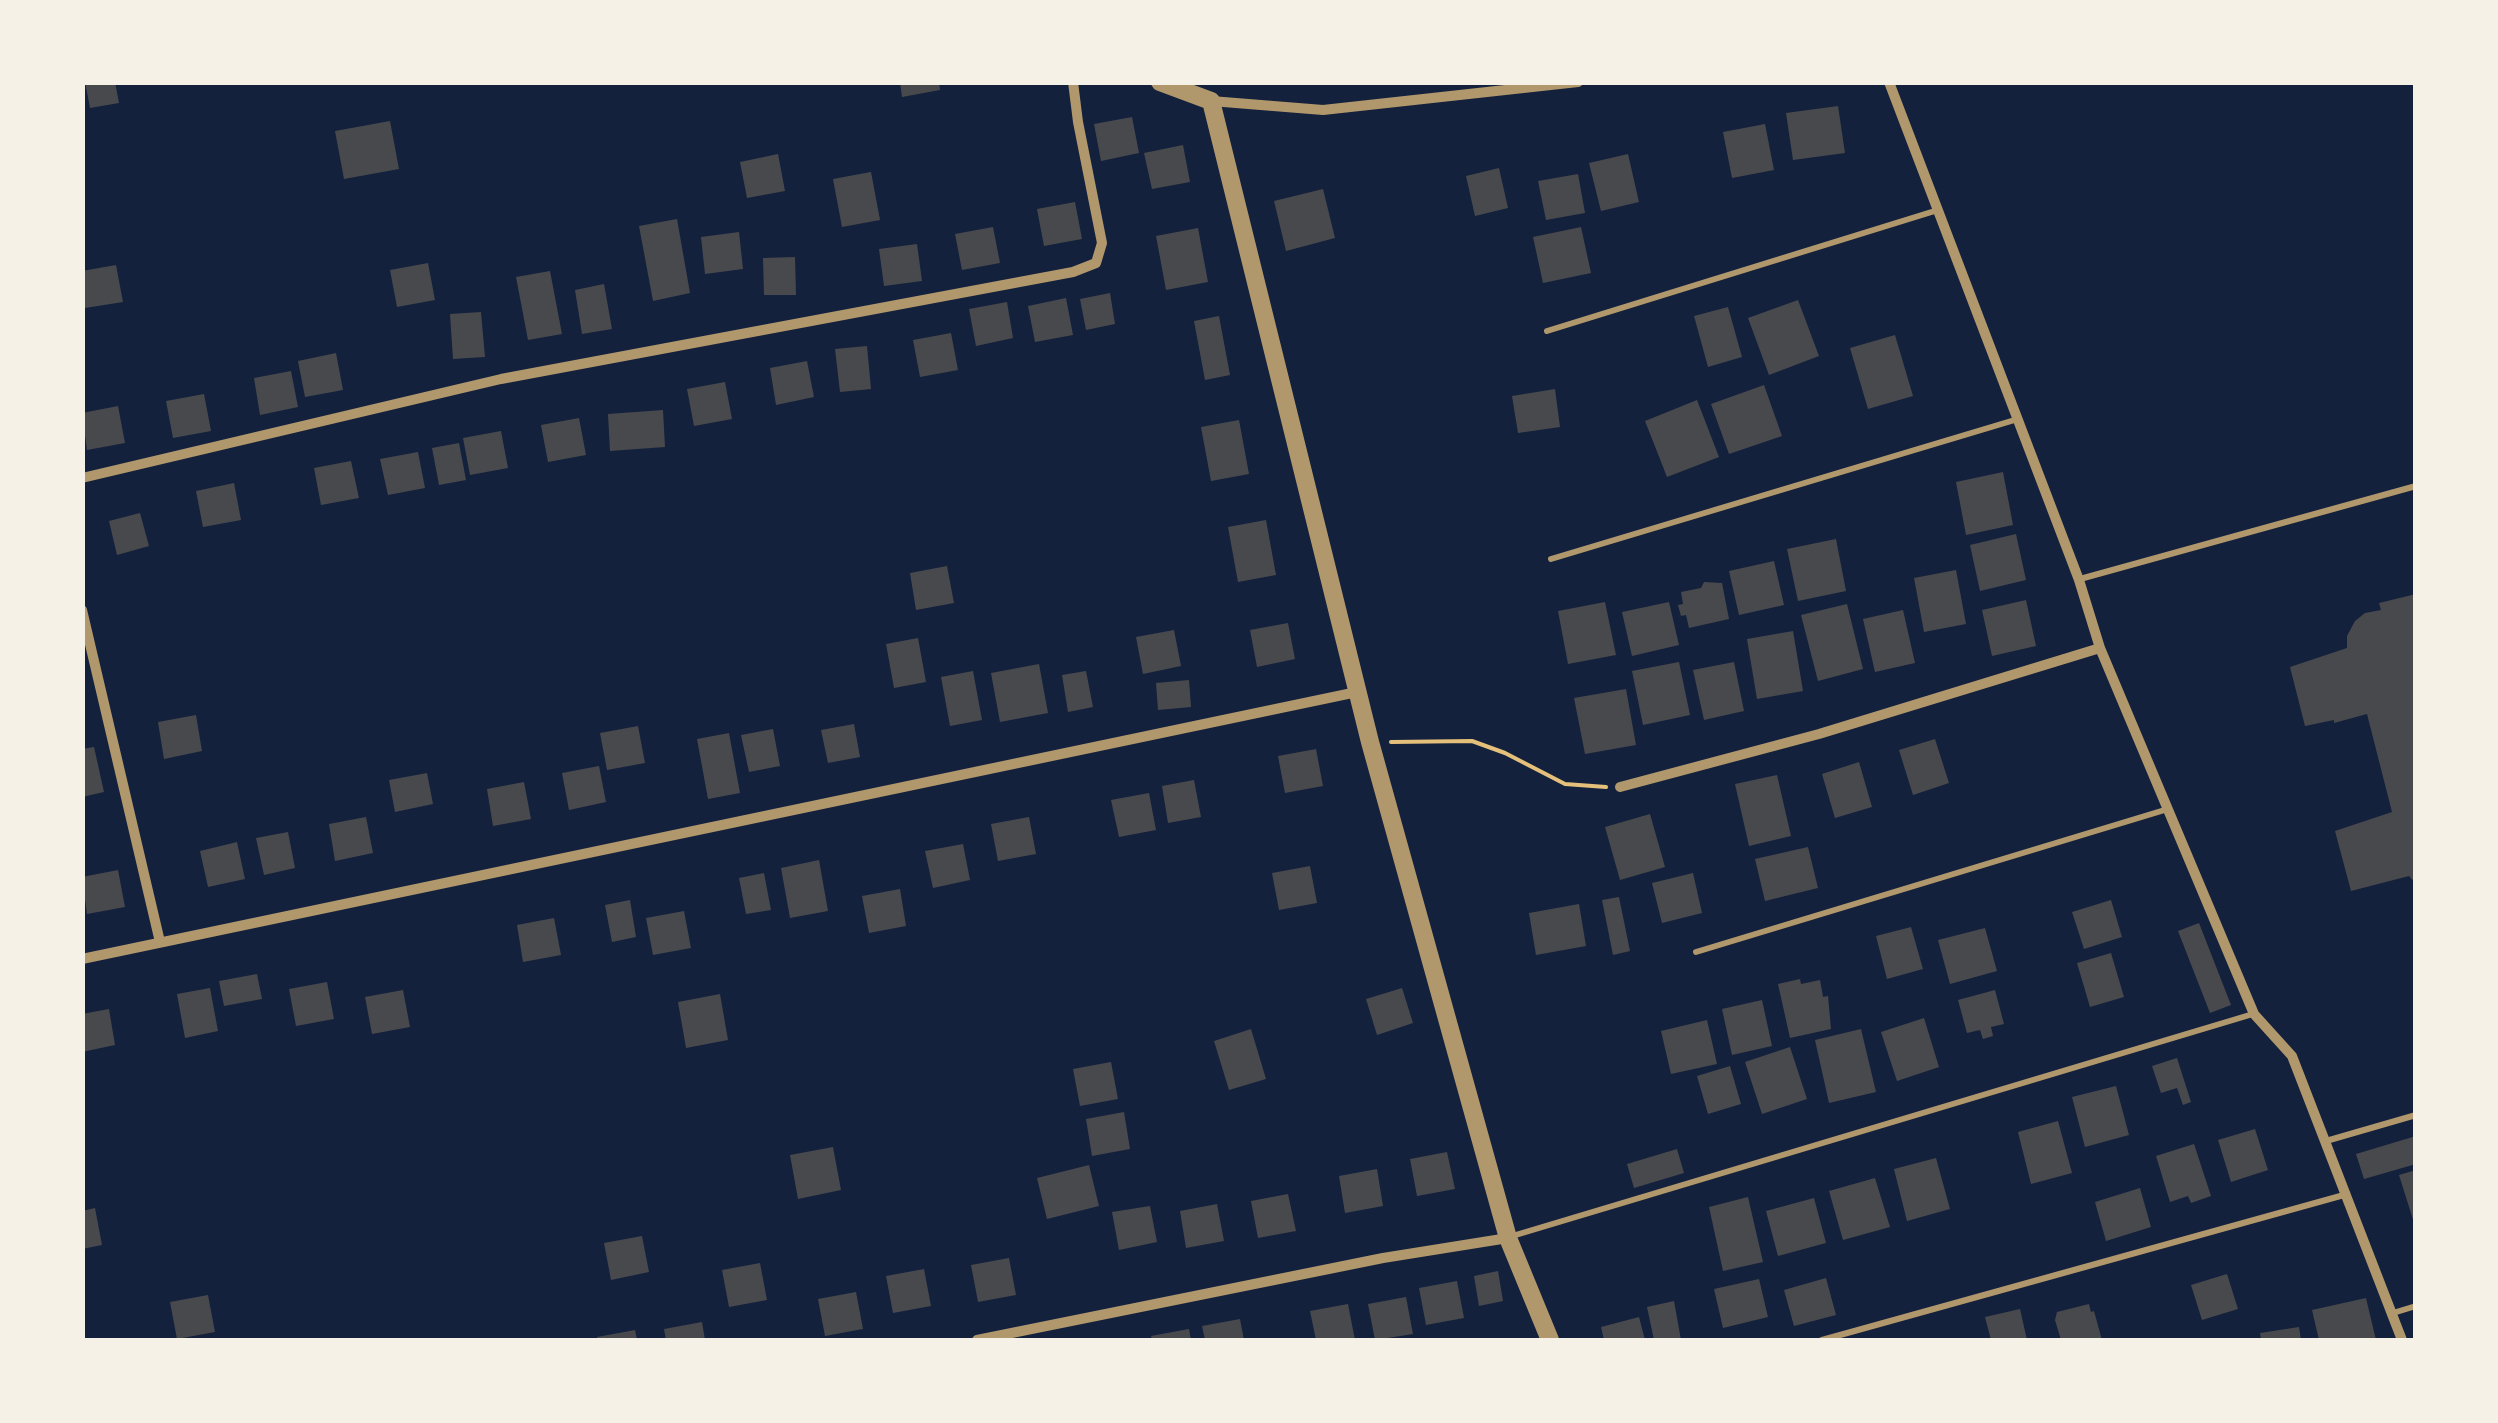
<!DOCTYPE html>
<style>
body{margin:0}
#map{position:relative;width:2498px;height:1423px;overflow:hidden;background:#14213d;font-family:"Times New Roman",serif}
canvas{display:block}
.frame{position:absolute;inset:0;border:85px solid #f6f1e7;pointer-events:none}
</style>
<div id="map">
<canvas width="2498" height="1423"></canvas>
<div class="frame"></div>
</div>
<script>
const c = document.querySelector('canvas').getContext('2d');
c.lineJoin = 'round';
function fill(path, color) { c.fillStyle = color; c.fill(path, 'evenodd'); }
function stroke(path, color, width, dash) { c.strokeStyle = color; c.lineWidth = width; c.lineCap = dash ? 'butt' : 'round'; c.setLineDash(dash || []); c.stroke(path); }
fill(new Path2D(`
 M85 82H115L119 103 90 108Z
 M900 82H939L940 90 902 97Z
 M1838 106 1845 153 1793 160 1786 113Z
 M1132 117 1139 153 1101 161 1094 124Z
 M390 121 399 169 344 179 335 131Z
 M1765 124 1774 170 1732 178 1723 132Z
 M1183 145 1190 182 1152 189 1144 153Z
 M778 154 785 191 747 198 740 162Z
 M1628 154 1639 202 1601 211 1589 163Z
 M1499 168 1508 208 1475 216 1466 176Z
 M871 172 880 220 842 227 833 179Z
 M1578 174 1585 213 1546 220 1538 181Z
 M1323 189 1335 238 1286 251 1274 201Z
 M1075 202 1082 239 1044 246 1037 209Z
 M677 219 690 293 653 301 639 226Z
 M993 227 1000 263 962 270 955 234Z
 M1581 227 1591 273 1543 283 1533 237Z
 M1198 228 1208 282 1166 290 1156 236Z
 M739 232 743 269 705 274 701 237Z
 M917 244 922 281 884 286 879 249Z
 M795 257 796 295H764L763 258Z
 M428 263 435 300 397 307 390 270Z
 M116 265 123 302 85 308 82 271Z
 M550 271 562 334 528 340 516 277Z
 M604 284 612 329 582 334 575 290Z
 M1110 293 1115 324 1086 330 1080 299Z
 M1066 298 1073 335 1035 342 1028 306Z
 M1798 300 1819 356 1769 375 1748 318Z
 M1007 302 1013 338 976 346 969 309Z
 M1728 307 1742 357 1708 367 1694 316Z
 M481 312 485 357 453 359 450 314Z
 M1219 316 1230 375 1205 380 1194 321Z
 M951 333 958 370 920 377 913 340Z
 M1895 335 1913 396 1868 409 1850 348Z
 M867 346 871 389 840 392 835 349Z
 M336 353 343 390 305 397 298 361Z
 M807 361 814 397 776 405 770 368Z
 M291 371 298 407 260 415 254 378Z
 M725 382 732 419 694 426 687 389Z
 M1764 385 1782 436 1729 454 1711 404Z
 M1555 389 1560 427 1518 433 1512 396Z
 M204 394 211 431 173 438 166 401Z
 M1697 400 1719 457 1667 477 1645 421Z
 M118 406 125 443 87 450 82 413Z
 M663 410 665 447 610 451 608 414Z
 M579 418 586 455 548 462 541 425Z
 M1239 420 1249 474 1211 481 1201 427Z
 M501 431 508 468 470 475 463 438Z
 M459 443 466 480 439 485 432 448Z
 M418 452 425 488 388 495 380 459Z
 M351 461 359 498 321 505 314 468Z
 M2003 472 2013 525 1966 535 1956 482Z
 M234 483 241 520 203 527 196 491Z
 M140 513 149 546 117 555 109 521Z
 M1266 520 1276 575 1238 582 1228 527Z
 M2016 534 2026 580 1980 591 1970 545Z
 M1836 539 1846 591 1798 601 1787 549Z
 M1774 561 1784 605 1739 615 1729 571Z
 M947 566 954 603 916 610 910 573Z
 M1956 570 1966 624 1924 632 1914 578Z
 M1704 582 1722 583 1729 619 1689 628 1686 615 1681 616 1678 605 1683 604 1681 592 1701 588Z
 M2416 594V884L2409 876 2351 891 2335 831 2392 812 2367 714 2334 723V720L2305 726 2290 667 2347 648V636L2355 621 2365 613 2381 610 2379 603Z
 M2026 600 2036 646 1992 656 1982 610Z
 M1605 602 1616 655 1568 664 1558 611Z
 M1669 602 1679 645 1632 656 1622 612Z
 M1847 604 1863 669 1818 681 1801 615Z
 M1903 610 1915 663 1875 672 1863 619Z
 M1288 623 1295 659 1257 667 1250 630Z
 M1174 630 1181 666 1143 674 1136 637Z
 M1793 631 1803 691 1757 699 1747 639Z
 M918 638 926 682 894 688 886 644Z
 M1679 662 1690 715 1643 725 1632 671Z
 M1734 662 1744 711 1704 720 1693 670Z
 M1039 664 1048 713 1000 722 991 673Z
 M973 671 982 720 950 726 941 677Z
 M1086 671 1093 707 1068 712 1062 675Z
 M1189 680 1191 707 1158 710 1156 683Z
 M1626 689 1636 745 1585 754 1574 698Z
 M196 715 202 751 164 759 158 722Z
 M854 724 860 757 828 763 821 730Z
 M638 726 645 763 607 770 600 733Z
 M773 729 780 766 749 772 741 735Z
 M729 733 740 793 708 799 697 739Z
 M1935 739 1949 783 1913 795 1899 750Z
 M94 747 104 792 82 797V749Z
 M1316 749 1323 786 1285 793 1278 756Z
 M1859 762 1872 807 1835 818 1822 774Z
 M599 766 606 802 569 810 562 773Z
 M427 773 433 804 395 812 389 780Z
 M1777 775 1791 836 1749 846 1735 784Z
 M1194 780 1201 817 1168 823 1162 786Z
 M524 782 531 819 493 826 487 789Z
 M1149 793 1156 830 1119 837 1111 800Z
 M1650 814 1665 867 1620 880 1605 827Z
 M366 817 373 853 335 861 329 824Z
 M1029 817 1036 854 998 861 991 824Z
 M288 832 295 868 264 875 256 838Z
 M237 842 245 879 208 887 200 851Z
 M963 844 970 880 933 888 925 851Z
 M1808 847 1818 888 1765 901 1755 859Z
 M819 860 828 911 790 918 781 868Z
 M1310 866 1317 903 1279 910 1272 873Z
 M118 870 125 907 87 914 82 877Z
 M764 873 771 910 746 914 739 878Z
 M1693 873 1702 913 1662 923 1652 883Z
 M900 889 906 926 869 933 862 896Z
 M1619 897 1630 951 1613 955 1602 900Z
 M630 900 636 937 612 942 605 905Z
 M2111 900 2122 937 2084 949 2072 912Z
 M1579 904 1586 946 1536 955 1529 913Z
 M684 911 691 948 653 955 646 918Z
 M554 918 561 955 523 962 517 925Z
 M2199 923 2231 1005 2210 1013 2178 931Z
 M1911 927 1923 969 1887 979 1876 936Z
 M1985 928 1997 971 1950 984 1938 940Z
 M2111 953 2124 997 2090 1007 2077 963Z
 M257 974 262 999 224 1006 219 981Z
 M1800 979 1801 984 1820 980 1823 997 1828 996 1831 1029 1790 1038 1778 984Z
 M327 982 334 1019 296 1026 289 989Z
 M210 988 218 1031 185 1038 177 994Z
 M1402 988 1413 1023 1377 1035 1366 999Z
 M403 990 410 1027 372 1034 365 997Z
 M1995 990 2004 1024 1991 1027 1993 1036 1983 1039 1980 1030 1967 1033 1958 1000Z
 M720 994 728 1040 686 1048 678 1002Z
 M1762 1000 1772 1046 1732 1055 1722 1009Z
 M109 1009 115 1045 82 1052V1014Z
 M1924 1018 1939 1067 1897 1081 1881 1032Z
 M1707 1020 1717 1064 1671 1074 1661 1031Z
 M1251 1029 1266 1079 1229 1090 1214 1041Z
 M1861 1029 1876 1092 1829 1103 1815 1040Z
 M1790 1047 1807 1099 1762 1114 1745 1062Z
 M2177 1058 2191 1102 2183 1105 2177 1088 2161 1093 2152 1066Z
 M1111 1062 1118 1099 1080 1106 1073 1069Z
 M1730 1066 1741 1104 1708 1114 1697 1076Z
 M2116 1086 2129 1135 2085 1147 2072 1097Z
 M1124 1112 1130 1149 1092 1156 1086 1119Z
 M2058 1121 2072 1173 2031 1184 2018 1132Z
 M2255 1129 2268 1170 2231 1182 2218 1140Z
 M2416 1136V1164L2364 1179 2356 1154Z
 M2194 1144 2211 1196 2191 1203 2188 1196 2170 1202 2156 1156Z
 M833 1147 841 1190 798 1199 790 1155Z
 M1677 1149 1684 1173 1634 1188 1627 1164Z
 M1447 1152 1455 1189 1417 1196 1410 1159Z
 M1936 1158 1950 1209 1907 1221 1894 1169Z
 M1089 1165 1099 1206 1047 1219 1037 1178Z
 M1377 1169 1383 1206 1345 1213 1339 1176Z
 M2416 1170V1225L2415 1226 2399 1175Z
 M1875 1178 1890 1227 1843 1240 1829 1191Z
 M2140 1188 2151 1227 2106 1241 2095 1202Z
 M1288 1194 1296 1231 1258 1238 1251 1201Z
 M1748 1197 1763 1262 1723 1271 1709 1207Z
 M1814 1198 1826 1243 1778 1256 1766 1211Z
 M1217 1204 1224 1241 1186 1248 1180 1211Z
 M1150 1206 1157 1242 1119 1250 1112 1212Z
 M95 1208 102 1245 82 1249V1211Z
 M642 1236 649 1272 611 1280 604 1243Z
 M1009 1258 1016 1295 978 1302 971 1265Z
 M760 1263 767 1300 729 1307 722 1270Z
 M924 1269 931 1306 893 1313 886 1276Z
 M1498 1271 1503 1301 1479 1306 1474 1276Z
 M2227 1274 2238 1309 2202 1320 2191 1285Z
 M1826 1278 1836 1315 1794 1326 1784 1290Z
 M1759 1279 1768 1317 1723 1328 1714 1289Z
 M1457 1281 1464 1318 1426 1325 1419 1288Z
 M856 1292 863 1329 825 1336 818 1299Z
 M208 1295 215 1332 177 1339 170 1302Z
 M1406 1297 1413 1334 1375 1340 1368 1304Z
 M2366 1298 2376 1340H2319L2312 1310Z
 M1674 1301 1681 1340H1654L1647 1307Z
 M1348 1304 1355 1340H1316L1310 1311Z
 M2089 1304 2091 1312 2094 1311 2102 1340H2061L2055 1320 2057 1312Z
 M2020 1309 2027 1340H1991L1985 1317Z
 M1639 1317 1645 1340H1604L1601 1327Z
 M1240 1319 1244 1340H1205L1202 1326Z
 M702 1322 705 1340H666L664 1329Z
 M2299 1327 2301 1340H2261L2260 1333Z
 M1189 1329 1191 1340H1152L1151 1336Z
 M635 1330 637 1340H598L597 1337Z`), '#48494c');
stroke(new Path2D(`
 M1391 742 1472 741 1505 753 1565 784 1606 787`), '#e5c07b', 4);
stroke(new Path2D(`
 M1547 331 1938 210
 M1551 559 2018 419
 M2080 579 2416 486
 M1696 952 2168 809
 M2326 1141 2416 1115
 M1509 1237 2253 1014
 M2393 1313 2416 1306
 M1822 1340 2344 1195`), '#b1986c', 6);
stroke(new Path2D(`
 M1889 82 2079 580 2100 648 2254 1014 2292 1056 2402 1340
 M1211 101 1323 110 1578 82
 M82 478 501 379 1073 272 1096 263 1102 243 1078 122 1073 82
 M82 610 160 942
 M1620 787 1819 734 2100 648
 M82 959 1357 692
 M977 1340 1383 1258 1508 1238`), '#b1986c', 10);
stroke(new Path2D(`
 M1160 82 1211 101 1370 742 1508 1238 1550 1340`), '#b1986c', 18);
</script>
